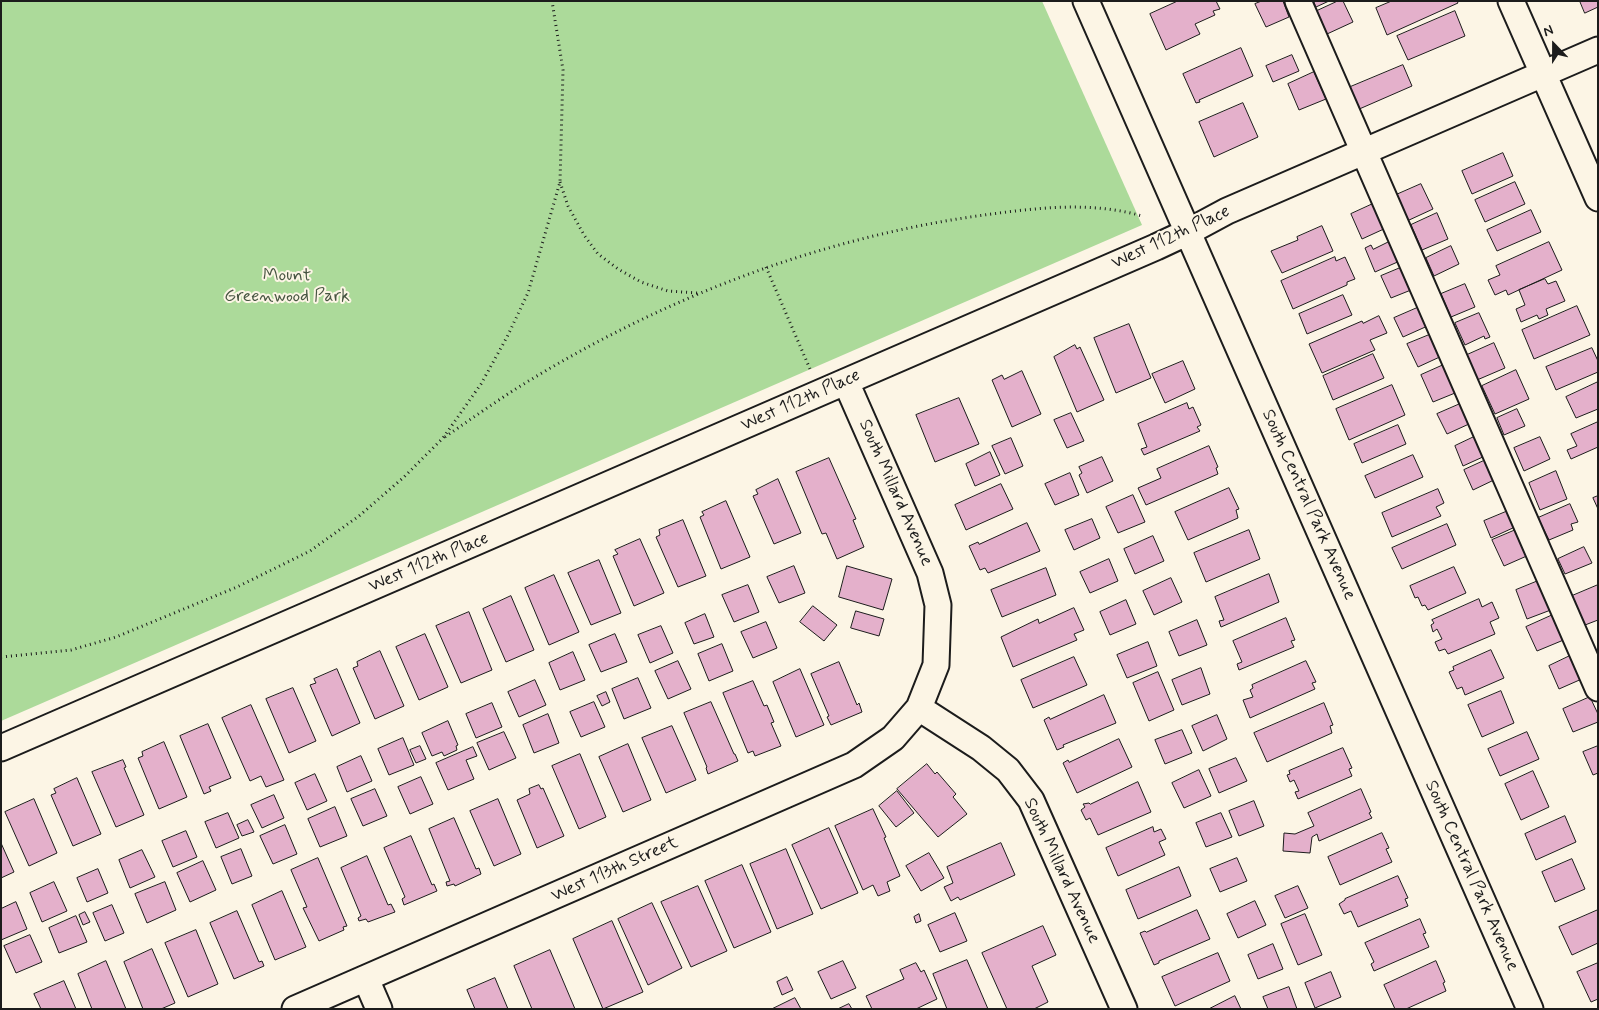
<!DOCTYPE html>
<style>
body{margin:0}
#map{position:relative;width:1599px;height:1010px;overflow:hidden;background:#fcf5e5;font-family:Mynerve,sans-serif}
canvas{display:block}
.frame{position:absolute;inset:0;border:2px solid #1c1c1c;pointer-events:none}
.north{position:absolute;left:1529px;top:20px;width:50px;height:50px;-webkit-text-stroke:4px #fcf5e5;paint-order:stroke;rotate:338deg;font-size:14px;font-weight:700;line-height:20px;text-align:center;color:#1c1c1c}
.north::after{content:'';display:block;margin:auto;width:18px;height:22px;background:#1c1c1c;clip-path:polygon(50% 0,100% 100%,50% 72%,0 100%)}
</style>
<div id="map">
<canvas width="1599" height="1010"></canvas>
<div class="frame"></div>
<div class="north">N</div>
</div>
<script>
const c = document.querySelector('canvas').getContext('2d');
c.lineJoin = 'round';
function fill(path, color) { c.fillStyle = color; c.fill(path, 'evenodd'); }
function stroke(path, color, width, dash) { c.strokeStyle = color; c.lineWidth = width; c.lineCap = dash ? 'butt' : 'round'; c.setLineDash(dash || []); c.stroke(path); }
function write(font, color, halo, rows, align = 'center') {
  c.font = font + ' Mynerve,sans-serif'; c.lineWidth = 4; c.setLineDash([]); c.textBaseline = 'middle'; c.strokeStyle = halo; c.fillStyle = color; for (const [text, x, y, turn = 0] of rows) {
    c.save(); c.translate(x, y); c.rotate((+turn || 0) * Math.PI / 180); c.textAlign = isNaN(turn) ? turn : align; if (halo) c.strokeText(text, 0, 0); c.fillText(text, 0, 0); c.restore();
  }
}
fill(new Path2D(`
 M1 1H1042L1142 225 1 721Z`), '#acda9a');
const building = new Path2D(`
 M1178 1H1216L1220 9 1213 11 1215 15 1195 24 1200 34 1166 50 1150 14Z
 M1262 1H1283L1289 17 1266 27 1255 4Z
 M1314 1H1329L1316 7Z
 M1338 1H1343L1353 22 1327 34 1317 11Z
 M1392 1H1457L1458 3 1387 35 1376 8Z
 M1580 1H1598V7L1585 13Z
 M1455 11 1465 36 1408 60 1397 36Z
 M1241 48 1253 76 1199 100 1200 102 1196 103 1183 74Z
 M1292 55 1299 71 1273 82 1266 66Z
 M1403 65 1412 86 1357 110 1348 88Z
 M1314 72 1326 99 1299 110 1288 84Z
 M1243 103 1258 137 1214 157 1199 122Z
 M1503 153 1513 176 1472 194 1462 171Z
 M1515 182 1525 204 1485 222 1475 200Z
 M1421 184 1433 209 1407 221 1396 195Z
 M1375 203 1386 228 1362 239 1351 214Z
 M1531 210 1541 232 1497 251 1487 230Z
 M1437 213 1448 239 1422 250 1411 225Z
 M1322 226 1333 251 1282 273 1271 251 1298 240 1297 237Z
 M1393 240 1402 260 1375 272 1365 248 1371 245 1373 249Z
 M1549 242 1562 270 1508 295 1506 290 1495 295 1488 280 1500 275 1496 266Z
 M1451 246 1459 264 1434 276 1426 258Z
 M1335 257 1336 261 1345 257 1355 279 1347 282V285L1293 309 1281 281Z
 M1405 266 1416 288 1391 298 1381 276Z
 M1545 279 1548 284 1556 281 1565 301 1546 309 1548 315 1539 319 1537 315 1521 322 1516 309 1525 305 1519 290Z
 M1465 284 1475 307 1451 317 1441 294Z
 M1343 295 1352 315 1307 334 1299 314Z
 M1424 305 1432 324 1403 337 1394 318Z
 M1577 306 1590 335 1534 359 1522 330Z
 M1479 313 1490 337 1485 339 1484 336 1465 345 1455 323Z
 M1379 316 1387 333 1370 340 1375 350 1322 373 1309 344 1362 321 1363 323Z
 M1129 324 1151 378 1116 393 1094 338Z
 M1434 333 1444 355 1418 367 1407 344Z
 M1494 343 1505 368 1477 380 1467 355Z
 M1075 345 1077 349 1080 347 1104 400 1077 412 1054 357Z
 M1592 348 1598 361V372L1556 390 1546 367Z
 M1373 354 1384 378 1333 400 1323 376Z
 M1183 361 1195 389 1165 403 1152 374Z
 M1448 363 1460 391 1433 402 1421 375Z
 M1516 370 1529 399 1495 414 1482 386Z
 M1022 371 1041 414 1012 427 992 380 1002 375 1004 379Z
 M1598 382V409L1576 418 1566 397Z
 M1392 385 1405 415 1349 440 1336 409Z
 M959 398 979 444 935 462 916 415Z
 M1187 403 1189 409 1193 407 1201 425 1197 427 1200 431 1144 455 1141 449 1147 447 1138 424Z
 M1460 404 1469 424 1447 434 1437 414Z
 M1517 409 1525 426 1504 435 1497 418Z
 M1071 413 1084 441 1067 448 1054 420Z
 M1598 422V447L1571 459 1567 450 1577 446 1571 434Z
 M1398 425 1406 444 1362 463 1354 444Z
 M1476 436 1485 456 1463 466 1455 446Z
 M1540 437 1550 459 1524 471 1514 448Z
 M1011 438 1023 466 1005 474 992 446Z
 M1209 446 1218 467 1216 468 1218 474 1146 505 1138 488 1161 478 1157 469Z
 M990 452 1000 475 975 486 966 464Z
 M1413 455 1423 477 1375 498 1365 476Z
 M1102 457 1113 481 1087 493 1079 475 1082 473 1079 467Z
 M829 458 856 519 853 520 864 547 837 559 826 533 822 534 796 472Z
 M1488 459 1496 479 1473 490 1464 470Z
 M1556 471 1567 499 1540 510 1529 483Z
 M1070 473 1079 495 1055 505 1045 484Z
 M778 479 801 533 774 544 753 496 758 494 756 490Z
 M1001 484 1013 509 966 530 955 505Z
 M1229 488 1239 509 1236 510 1238 518 1188 540 1175 512Z
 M1438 489 1444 503 1436 507 1441 516 1392 537 1382 513Z
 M1133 495 1145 522 1118 533 1106 507Z
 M1598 496V509L1593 498Z
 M726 501 750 557 721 569 700 517 704 515 702 512Z
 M1570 504 1578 522 1571 524 1573 530 1549 540 1538 518Z
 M1508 511 1515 527 1491 538 1484 521Z
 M1092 519 1100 538 1074 550 1065 530Z
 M683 520 706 576 678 587 656 537 660 535 659 530Z
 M1027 523 1040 551 988 573 985 568 980 570 969 546 978 542 979 544Z
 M1447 524 1456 545 1402 569 1392 548Z
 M1518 529 1529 555 1504 566 1492 540Z
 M1249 530 1260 559 1206 582 1194 553Z
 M1153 536 1164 561 1135 574 1124 549Z
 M640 539 664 593 634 606 613 556 618 554 615 550Z
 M1584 547 1592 563 1565 574 1558 559Z
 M1109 559 1118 581 1090 593 1080 572Z
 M599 560 621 613 591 625 568 573Z
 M794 566 805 593 779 603 767 577Z
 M847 566 892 579 883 610 839 597Z
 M1454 567 1466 593 1428 610 1425 605 1422 606 1418 597 1415 598 1410 586Z
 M1046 568 1056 595 1002 617 991 590Z
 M1269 574 1279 602 1221 627 1219 621 1224 620 1215 597Z
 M554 575 579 632 549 645 525 588Z
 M1171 578 1182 602 1154 615 1143 591Z
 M1543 579 1556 608 1527 619 1516 590Z
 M748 585 759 612 734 622 722 595Z
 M1598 585V620L1585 625 1572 596Z
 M511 596 534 650 506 662 483 609Z
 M1479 599 1482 607 1492 602 1499 618 1490 622 1495 634 1448 654 1445 649 1439 651 1435 642 1442 639 1437 629 1433 632 1431 625 1434 623 1432 620Z
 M1126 600 1136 624 1110 635 1100 612Z
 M813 606 837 625 824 641 800 622Z
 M1074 608 1084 630 1074 634 1077 640 1013 667 1001 637 1038 619 1039 623Z
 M856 611 884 619 879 636 851 628Z
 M469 612 492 670 461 683 436 626Z
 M705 614 714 637 694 644 685 623Z
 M1555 614 1566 639 1537 651 1526 627Z
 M1286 618 1295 640 1291 641 1294 647 1239 670 1237 664 1242 662 1233 641Z
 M1197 620 1207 645 1179 656 1169 632Z
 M766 622 777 648 753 658 741 632Z
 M661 626 673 653 650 663 638 635Z
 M425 634 448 687 419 700 396 647Z
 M615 634 627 662 601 672 589 645Z
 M1148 642 1157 666 1127 678 1117 655Z
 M722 644 733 671 709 681 698 654Z
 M1491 650 1504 678 1465 695 1462 687 1457 689 1449 672 1454 670 1453 667Z
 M380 651 404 706 375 719 353 668 358 666 357 662Z
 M573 652 585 680 560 690 549 663Z
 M1574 654 1584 678 1559 689 1549 666Z
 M1074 657 1087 685 1033 708 1021 680Z
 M678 661 691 689 668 699 655 671Z
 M1306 661 1316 682 1312 683 1315 689 1250 718 1243 700 1253 697 1250 690 1253 688 1252 685Z
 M839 662 857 705 859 703 862 712 831 725 827 717 829 716 811 674Z
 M1201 668 1210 694 1182 705 1172 680Z
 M337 669 360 723 332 736 310 685 316 683 314 679Z
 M800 669 824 725 796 737 773 682Z
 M1158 672 1174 710 1149 721 1133 683Z
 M638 678 651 708 624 719 612 689Z
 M535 680 546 705 519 717 508 692Z
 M753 681 764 706 767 705 774 722 771 723 781 746 755 756 753 751 748 753 723 693Z
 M293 688 316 741 289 753 266 699Z
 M1501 691 1514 723 1482 737 1468 705Z
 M606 692 610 702 602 706 597 696Z
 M1104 695 1116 723 1063 745 1064 747 1057 750 1044 720 1049 717 1050 719Z
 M1590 697 1598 714V722L1573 732 1563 709Z
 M594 702 605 727 581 737 570 712Z
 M711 702 734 754H735L738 761 708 774 706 768 707 767 684 713Z
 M492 703 502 727 476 738 466 714Z
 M1324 703 1333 725 1330 726 1332 733 1267 762 1254 733Z
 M251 705 284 780 266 787 261 776 250 781 222 718Z
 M548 714 559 743 534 753 523 725Z
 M1217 715 1227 739 1203 751 1192 726Z
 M448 721 458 745 456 746 457 750 444 756 442 752 432 756 422 733Z
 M208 724 231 778 209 787 211 791 204 794 180 736Z
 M672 726 696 780 666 793 642 738Z
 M1182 730 1192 753 1165 764 1155 740Z
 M504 732 516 758 489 770 477 743Z
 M1527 732 1539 759 1500 776 1488 749Z
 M403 738 414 765 389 775 378 749Z
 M1119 739 1132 767 1077 793 1063 763 1068 760 1069 762Z
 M164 742 187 797 159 809 138 758 143 756 142 752Z
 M628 744 651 800 623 812 599 757Z
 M420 746 426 759 416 763 410 750Z
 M1598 746V773L1593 775 1583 752Z
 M473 747 477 756 466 760 474 779 448 790 436 763Z
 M1343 748 1352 768 1349 769 1352 776 1298 799 1295 792 1299 791 1294 780 1290 782 1287 775 1290 774 1289 771Z
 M580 754 606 817 579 829 552 766Z
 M361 756 372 781 347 792 337 767Z
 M1236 758 1247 781 1219 793 1209 769Z
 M123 760 126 767 124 768 144 815 116 827 92 772Z
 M927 764 935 774 937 772 956 794 953 797 967 814 938 837 897 789Z
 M1199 770 1211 796 1184 808 1172 783Z
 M1533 771 1549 807 1521 820 1505 784Z
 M315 774 327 801 307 810 295 783Z
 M421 777 433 804 410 814 398 787Z
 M77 778 101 834 73 846 51 795 56 793 54 789Z
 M1138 782 1151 812 1098 835 1090 818 1086 820 1081 810 1085 807 1083 804 1089 803 1090 804Z
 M539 785 541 789 543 788 564 836 537 848 517 800 530 794 529 789Z
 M375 789 387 816 363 826 351 799Z
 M1361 789 1371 812 1369 813 1372 818 1319 841 1317 834 1312 837 1310 853 1283 851 1284 833 1295 834 1314 826 1308 813Z
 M897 791 914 813 896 827 879 806Z
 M274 795 284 818 262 828 251 805Z
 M34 799 57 853 29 866 5 812Z
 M498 799 521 854 494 866 470 811Z
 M1254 801 1264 826 1239 836 1229 811Z
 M335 807 347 836 320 847 308 819Z
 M873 809 886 837 884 838 900 876 887 882 890 891 878 896 873 885 863 890 835 826Z
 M228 813 239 838 216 848 205 822Z
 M1221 813 1232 837 1206 847 1196 823Z
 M1565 816 1576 842 1536 860 1525 834Z
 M454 818 476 869 479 868 481 874 455 886 454 884 447 886 446 882 450 881 429 829Z
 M248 820 254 832 242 836 237 825Z
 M285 825 297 854 273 864 260 836Z
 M1153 827 1154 832 1161 829 1166 839 1159 842 1165 855 1118 876 1106 848Z
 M829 828 858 893 821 909 792 845Z
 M186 831 197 857 173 867 162 841Z
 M1382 833 1389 848 1386 849 1392 862 1340 885 1328 857Z
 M411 836 432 885 434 884 437 891 404 905 402 899 405 897 384 848Z
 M1 843 14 872 1 878Z
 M1001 843 1015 875 960 900 958 897 951 901 944 887 953 883 947 867Z
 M241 849 252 876 232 884 221 857Z
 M786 849 813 914 777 929 750 864Z
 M142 850 155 877 130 888 119 860Z
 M929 853 944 878 921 891 906 866Z
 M367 856 388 905 391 904 395 912 368 922 366 919 359 921 358 918 361 916 341 868Z
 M318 858 347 926 343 927 344 930 319 941 303 908 307 907 291 870Z
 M1237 858 1247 881 1220 892 1210 869Z
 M1572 859 1585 889 1555 902 1542 872Z
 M203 861 216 890 190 902 177 873Z
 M742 865 771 932 734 948 705 881Z
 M1179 867 1191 896 1138 919 1126 890Z
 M98 869 108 893 87 902 77 878Z
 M1398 876 1408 898 1405 899 1408 906 1358 927 1351 911 1344 914 1339 904 1345 900V899Z
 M54 882 67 911 42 922 30 893Z
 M165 882 176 910 147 923 135 894Z
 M698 886 727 951 691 967 661 902Z
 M1298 886 1308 908 1285 918 1275 896Z
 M282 891 306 947 275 960 252 905Z
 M1255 901 1266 925 1238 938 1227 914Z
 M16 902 27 929 1 940V909Z
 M652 903 682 968 648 985 618 919Z
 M112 905 124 933 105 941 93 913Z
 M1197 910 1210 939 1159 961V963L1154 965 1140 933 1145 931 1146 932Z
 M1598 910V943L1572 955 1559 927Z
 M237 911 259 962 262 961 264 966 234 979 210 923Z
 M85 912 90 922 83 925 79 915Z
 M955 913 967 941 940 952 928 925Z
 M919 914 921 921 916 923 914 917Z
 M1305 914 1322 955 1298 965 1281 924Z
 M76 916 87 942 59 953 49 928Z
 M1420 919 1426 933 1423 934 1429 947 1374 971 1371 964 1374 962 1365 943Z
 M612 921 643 992 603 1009 573 939Z
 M1043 926 1056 955 1032 966 1048 1002 1034 1009H1007L982 953Z
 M196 930 218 984 188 997 165 943Z
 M30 935 42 962 16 973 4 946Z
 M1273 944 1283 969 1258 979 1248 955Z
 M152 949 175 1003 161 1009H143L124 962Z
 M550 950 575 1009H532L514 966Z
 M1218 953 1230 981 1175 1006 1162 977Z
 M967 960 988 1009H947L933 974Z
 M106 961 126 1009H92L78 974Z
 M843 961 856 988 831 999 818 972Z
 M1436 961 1445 982 1443 983 1446 991 1406 1009H1395L1384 985Z
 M916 963 921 972 924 970 937 999 916 1009H872L866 996 904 979 900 970Z
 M1598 963V999L1591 1002 1577 972Z
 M1331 972 1341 997 1315 1008 1305 983Z
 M787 977 793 990 782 995 777 982Z
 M495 978 508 1009H475L467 990Z
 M64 981 76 1009H41L34 994Z
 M1289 987 1297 1009H1268L1263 997Z
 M1235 996 1241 1009H1209Z
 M795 998 801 1009H772Z
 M849 1004 852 1009H838Z`);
fill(building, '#e4b0cb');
stroke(building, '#1c1c1c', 1);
const minor = new Path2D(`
 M1086 1 1530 1009
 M1298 1 1598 688
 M1511 1 1598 198
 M846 382 930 573 938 605 936 665 919 708 981 748 1008 770 1031 800 1124 1009
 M1 748 1156 247 1188 232 1227 211 1598 50
 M366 979 379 1009
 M295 1009 854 765 893 738 919 708`);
stroke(minor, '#1c1c1c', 29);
stroke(new Path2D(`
 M560 182 568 206 584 235 598 254 618 269 641 282 668 291 697 293
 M766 267 810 369
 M445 437C468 421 491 405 514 390 658 300 816 238 984 215 1036 208 1091 201 1142 216
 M1 657 71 650 116 637 237 587 310 551 359 516 404 477 443 438 481 384 507 337 528 293 560 182 563 70 552 1`), '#1c1c1c', 3, [1, 4]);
stroke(minor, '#fcf5e5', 25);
write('18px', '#1c1c1c', '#fcf5e5', [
 ["West 112th Place",1171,238,-25],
 ["West 112th Place",801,401,-24],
 ["South Millard Avenue",895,493,66],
 ["South Central Park Avenue",1308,505,66],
 ["West 112th Place",429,563,-23],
 ["West 113th Street",615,870,-24],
 ["South Millard Avenue",1061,871,65],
 ["South Central Park Avenue",1471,876,66]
]);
write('18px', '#475542', '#fcf5e5', [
 ["Mount",287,276],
 ["Greenwood Park",287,297]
]);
</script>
